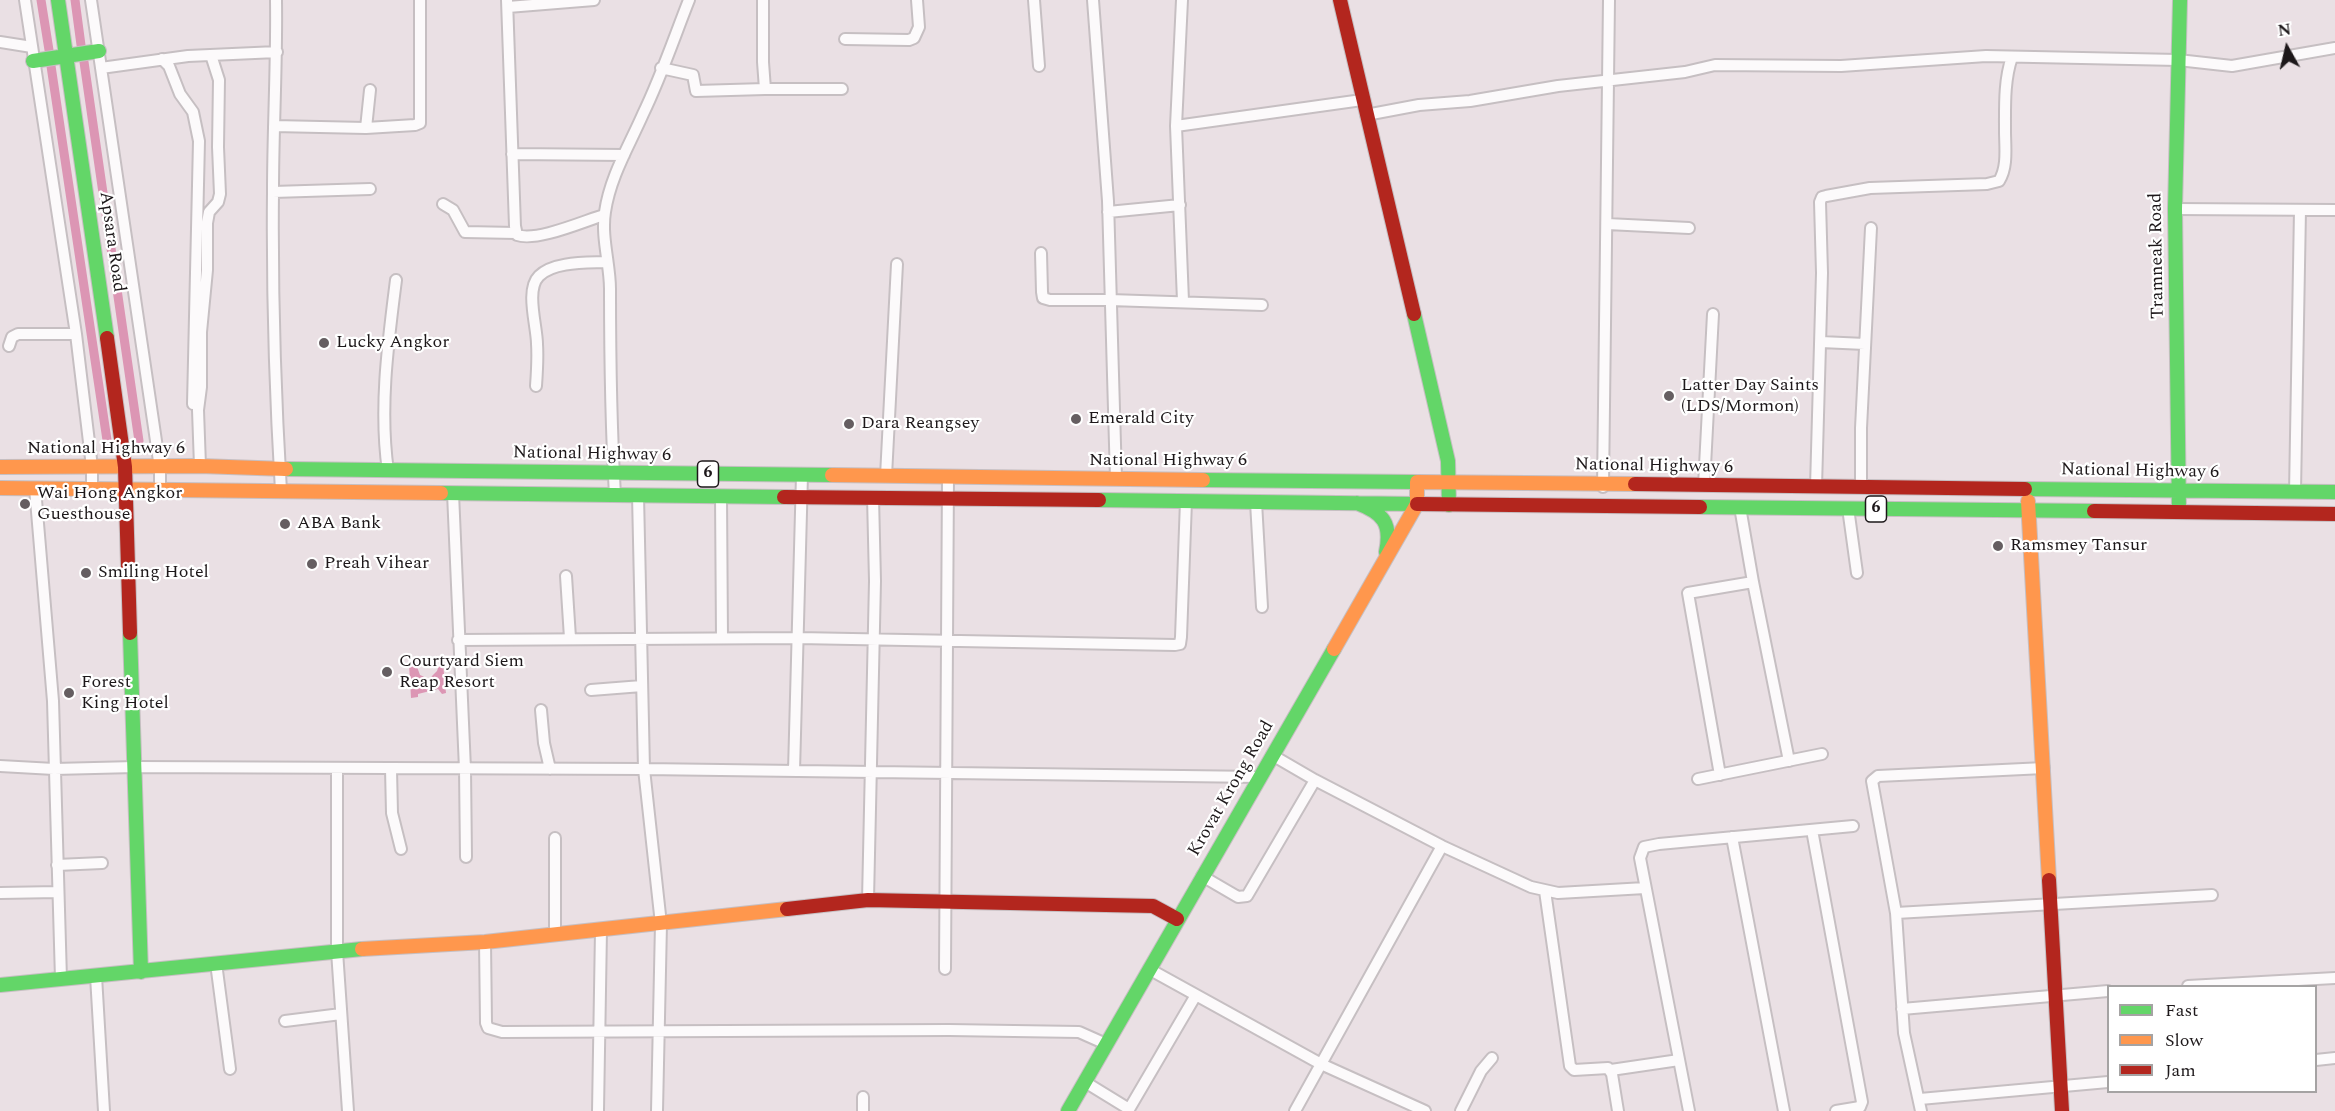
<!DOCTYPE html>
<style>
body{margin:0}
#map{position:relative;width:2335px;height:1111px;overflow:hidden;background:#eae0e4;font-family:Spectral,serif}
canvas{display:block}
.legend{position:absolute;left:2107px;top:985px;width:210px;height:108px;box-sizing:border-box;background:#fff;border:2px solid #a5a3a3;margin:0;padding:8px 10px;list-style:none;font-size:18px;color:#1d181a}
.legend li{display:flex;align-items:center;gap:12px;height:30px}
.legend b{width:30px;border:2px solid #a5a3a3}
.north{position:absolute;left:2257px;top:18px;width:60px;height:60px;-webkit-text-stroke:4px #fff;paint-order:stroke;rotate:352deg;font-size:16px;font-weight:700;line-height:24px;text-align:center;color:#1d181a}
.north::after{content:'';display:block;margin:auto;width:21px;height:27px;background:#1d181a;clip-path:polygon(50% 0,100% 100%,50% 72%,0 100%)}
</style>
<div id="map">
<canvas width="2335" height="1111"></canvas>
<ul class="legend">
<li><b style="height:8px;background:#63d668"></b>Fast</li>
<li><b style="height:8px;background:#ff974d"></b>Slow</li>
<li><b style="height:8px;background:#b3261e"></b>Jam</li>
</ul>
<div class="north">N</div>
</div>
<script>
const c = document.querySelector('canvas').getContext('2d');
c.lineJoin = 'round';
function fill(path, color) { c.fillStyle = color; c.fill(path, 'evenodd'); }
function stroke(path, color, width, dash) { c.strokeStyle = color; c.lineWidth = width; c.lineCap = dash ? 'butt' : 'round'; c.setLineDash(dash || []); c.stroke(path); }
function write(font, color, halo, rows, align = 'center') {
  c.font = font + ' Spectral,serif'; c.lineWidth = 4.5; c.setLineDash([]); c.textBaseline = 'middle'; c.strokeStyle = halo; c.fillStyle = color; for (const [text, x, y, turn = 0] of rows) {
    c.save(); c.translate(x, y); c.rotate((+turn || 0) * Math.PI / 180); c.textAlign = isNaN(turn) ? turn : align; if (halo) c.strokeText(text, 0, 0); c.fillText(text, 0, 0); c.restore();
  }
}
fill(new Path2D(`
 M409 664H416L420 675 429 679 437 671 439 665 443 664 446 693 442 694 438 689 418 694V697L411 698Z`), '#dc96b4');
stroke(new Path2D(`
 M41 0 49 50
 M75 0 81 45
 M84 62 139 441
 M51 66 107 440`), '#dc96b4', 9);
const street = new Path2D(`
 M25 0 76 334 92 467V489
 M91 0 160 468V490
 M276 0C277 64 273 127 273 191 272 291 275 391 281 491
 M507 0 515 226 517 235C537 242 584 221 604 215
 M763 0V62L765 89H842
 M1034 0 1039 66
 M1093 0 1108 201 1116 479
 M1182 0 1176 126 1183 301
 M508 7 594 0
 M845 39 909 40 914 38 919 27 917 0
 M0 42 32 47
 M162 59 169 66 180 94 193 112 199 141 193 404
 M101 68 188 56 277 52
 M661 68 693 75 696 91 765 89
 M1366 115 1419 105 1470 101 1558 86 1685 72 1715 65 1841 66 1986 56 2178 60 2232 66 2335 48
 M274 126 366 128 415 125 420 123V0
 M1176 126 1362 100
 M366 128 370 90
 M512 154 624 155
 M273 192 370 189
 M443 204 453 210 465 232 516 233
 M2175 209 2335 210
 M1108 212 1180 205
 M1607 224 1689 228
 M1041 253 1042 292 1043 298 1050 300H1110L1262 305
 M1821 342 1865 344
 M9 346 12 337 18 334H76
 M536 386C537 372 538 358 537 344 537 326 525 290 539 276 554 261 588 263 607 262
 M200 466 198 410 201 387V332L207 270V223L209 212 218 202 220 194 218 147 219 80 211 55
 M388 471C379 408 388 343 396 280
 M886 476 897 264
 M1704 485 1713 314
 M1603 487 1609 0
 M1816 487 1822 273 1820 202 1822 197 1826 196 1870 188 1987 184 1999 181C2008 167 2005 147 2005 131 2005 106 2004 80 2012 57
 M1861 487V428L1871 228
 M35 488 53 701 61 979
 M2295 492 2300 210
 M453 493 465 769 466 857
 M615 495C611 426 610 358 610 289 610 264 601 237 605 212 610 177 629 146 643 114 661 77 674 38 689 0
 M638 495 644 769 661 924 657 1111
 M721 496 722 638
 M1256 502 1262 607
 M1740 507 1753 582 1789 761
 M1848 508 1857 573
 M566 576 570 638
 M458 640 798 638 1175 645 1180 644 1181 637 1186 501
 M591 690 642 686
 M541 710 544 743 550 769
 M1272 755 1315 780 1442 846 1531 887 1558 893 1645 888
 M0 766 54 769 135 767 644 769 1259 777
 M337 769V951L348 1111
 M391 769 392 813 401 849
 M794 771 802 475
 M1720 775 1688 593 1753 582
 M1698 779 1822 754
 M1812 830 1862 1102 1860 1107 1836 1111
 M1732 837 1784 1111
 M57 865 102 863
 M1202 876 1238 897 1247 896 1315 780
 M1545 891 1570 1066 1574 1070 1608 1068 1612 1074 1618 1111
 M0 893 58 892
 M868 900 875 581 873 497
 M1896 913 2212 895
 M555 934V838
 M485 942 486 1023 488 1028 502 1032 949 1030 1079 1032 1106 1044
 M216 963 230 1069
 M945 969 948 477
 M1149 969 1321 1064 1425 1111
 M96 976 104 1111
 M2188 986 2335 978
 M1902 1009 2108 991
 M285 1021 341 1014
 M2316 1060 2335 1058
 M1611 1070 1679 1060
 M1085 1082 1129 1109
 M863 1097V1111
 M1920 1099 2108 1082
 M598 1111 601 930
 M1128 1111 1196 995
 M1295 1111 1442 846
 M1461 1111 1481 1071 1492 1058
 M1689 1111 1640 858 1644 847 1659 844 1853 826
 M1921 1111 1904 1033 1896 913 1872 781 1878 776 2044 768`);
const fast = new Path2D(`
 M58 0 107 338
 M33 61 99 51
 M1414 314 1448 461 1449 505
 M286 469 832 475
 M1203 480 1417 482
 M2025 489 2335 492
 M441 493 784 497
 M1099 500 1417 504
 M1357 503C1383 513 1392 523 1386 552
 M1700 507 2094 511
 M2179 512 2175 209 2180 0
 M130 633 141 972
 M0 985 362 949
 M1068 1111 1334 649`);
const slow = new Path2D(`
 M0 467 200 466 286 469
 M832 475 1203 480
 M0 488 441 493
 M2028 501 2049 880
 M1334 649 1417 504V482L1635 484
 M362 949 485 942 787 909`);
const jam = new Path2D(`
 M1340 0 1414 314
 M107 338 125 467 130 633
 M1635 484 2025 489
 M784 497 1099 500
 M1417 504 1700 507
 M2094 511 2335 514
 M2049 880 2062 1111
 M787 909 868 900 1153 906 1177 919`);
stroke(street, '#c6bfc2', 14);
stroke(fast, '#c6bfc2', 16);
stroke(slow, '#c6bfc2', 16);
stroke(jam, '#c6bfc2', 16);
stroke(street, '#fcfafb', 10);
stroke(fast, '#63d668', 14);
stroke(slow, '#ff974d', 14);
stroke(jam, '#b3261e', 14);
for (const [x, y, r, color] of [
 [324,343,6,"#655e61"],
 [1669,396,6,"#655e61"],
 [1076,419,6,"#655e61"],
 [849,424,6,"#655e61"],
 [25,504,6,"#655e61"],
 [285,524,6,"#655e61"],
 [1998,546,6,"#655e61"],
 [312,564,6,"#655e61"],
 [86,573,6,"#655e61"],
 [387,672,6,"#655e61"],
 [69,693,6,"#655e61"]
]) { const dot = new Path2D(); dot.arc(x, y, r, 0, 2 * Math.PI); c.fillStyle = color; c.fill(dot); stroke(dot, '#fff', 2); }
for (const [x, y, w] of [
 [708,474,21],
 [1876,509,21]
]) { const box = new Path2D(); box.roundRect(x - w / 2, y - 13, w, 26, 4.5); c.fillStyle = '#fff'; c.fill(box); stroke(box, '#1d181a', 1.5); }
write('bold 16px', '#1d181a', null, [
 ["6",708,474],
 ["6",1876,509]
]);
write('18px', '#1d181a', '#fff', [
 ["Apsara Road",111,242,82],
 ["Tramneak Road",2158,256,-91],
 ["National Highway 6",106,449],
 ["National Highway 6",592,455,1],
 ["National Highway 6",1168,461],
 ["National Highway 6",1654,467,1],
 ["National Highway 6",2140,472,1],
 ["Krovat Krong Road",1232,789,-60]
]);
write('18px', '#1d181a', '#fff', [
 ["Lucky Angkor",336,343],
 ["Latter Day Saints",1681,386],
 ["(LDS/Mormon)",1681,407],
 ["Emerald City",1088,419],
 ["Dara Reangsey",861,424],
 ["Wai Hong Angkor",37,494],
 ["Guesthouse",37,515],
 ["ABA Bank",297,524],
 ["Ramsmey Tansur",2010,546],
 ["Preah Vihear",324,564],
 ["Smiling Hotel",98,573],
 ["Courtyard Siem",399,662],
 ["Reap Resort",399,683],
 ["Forest",81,683],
 ["King Hotel",81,704]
], 'left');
</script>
